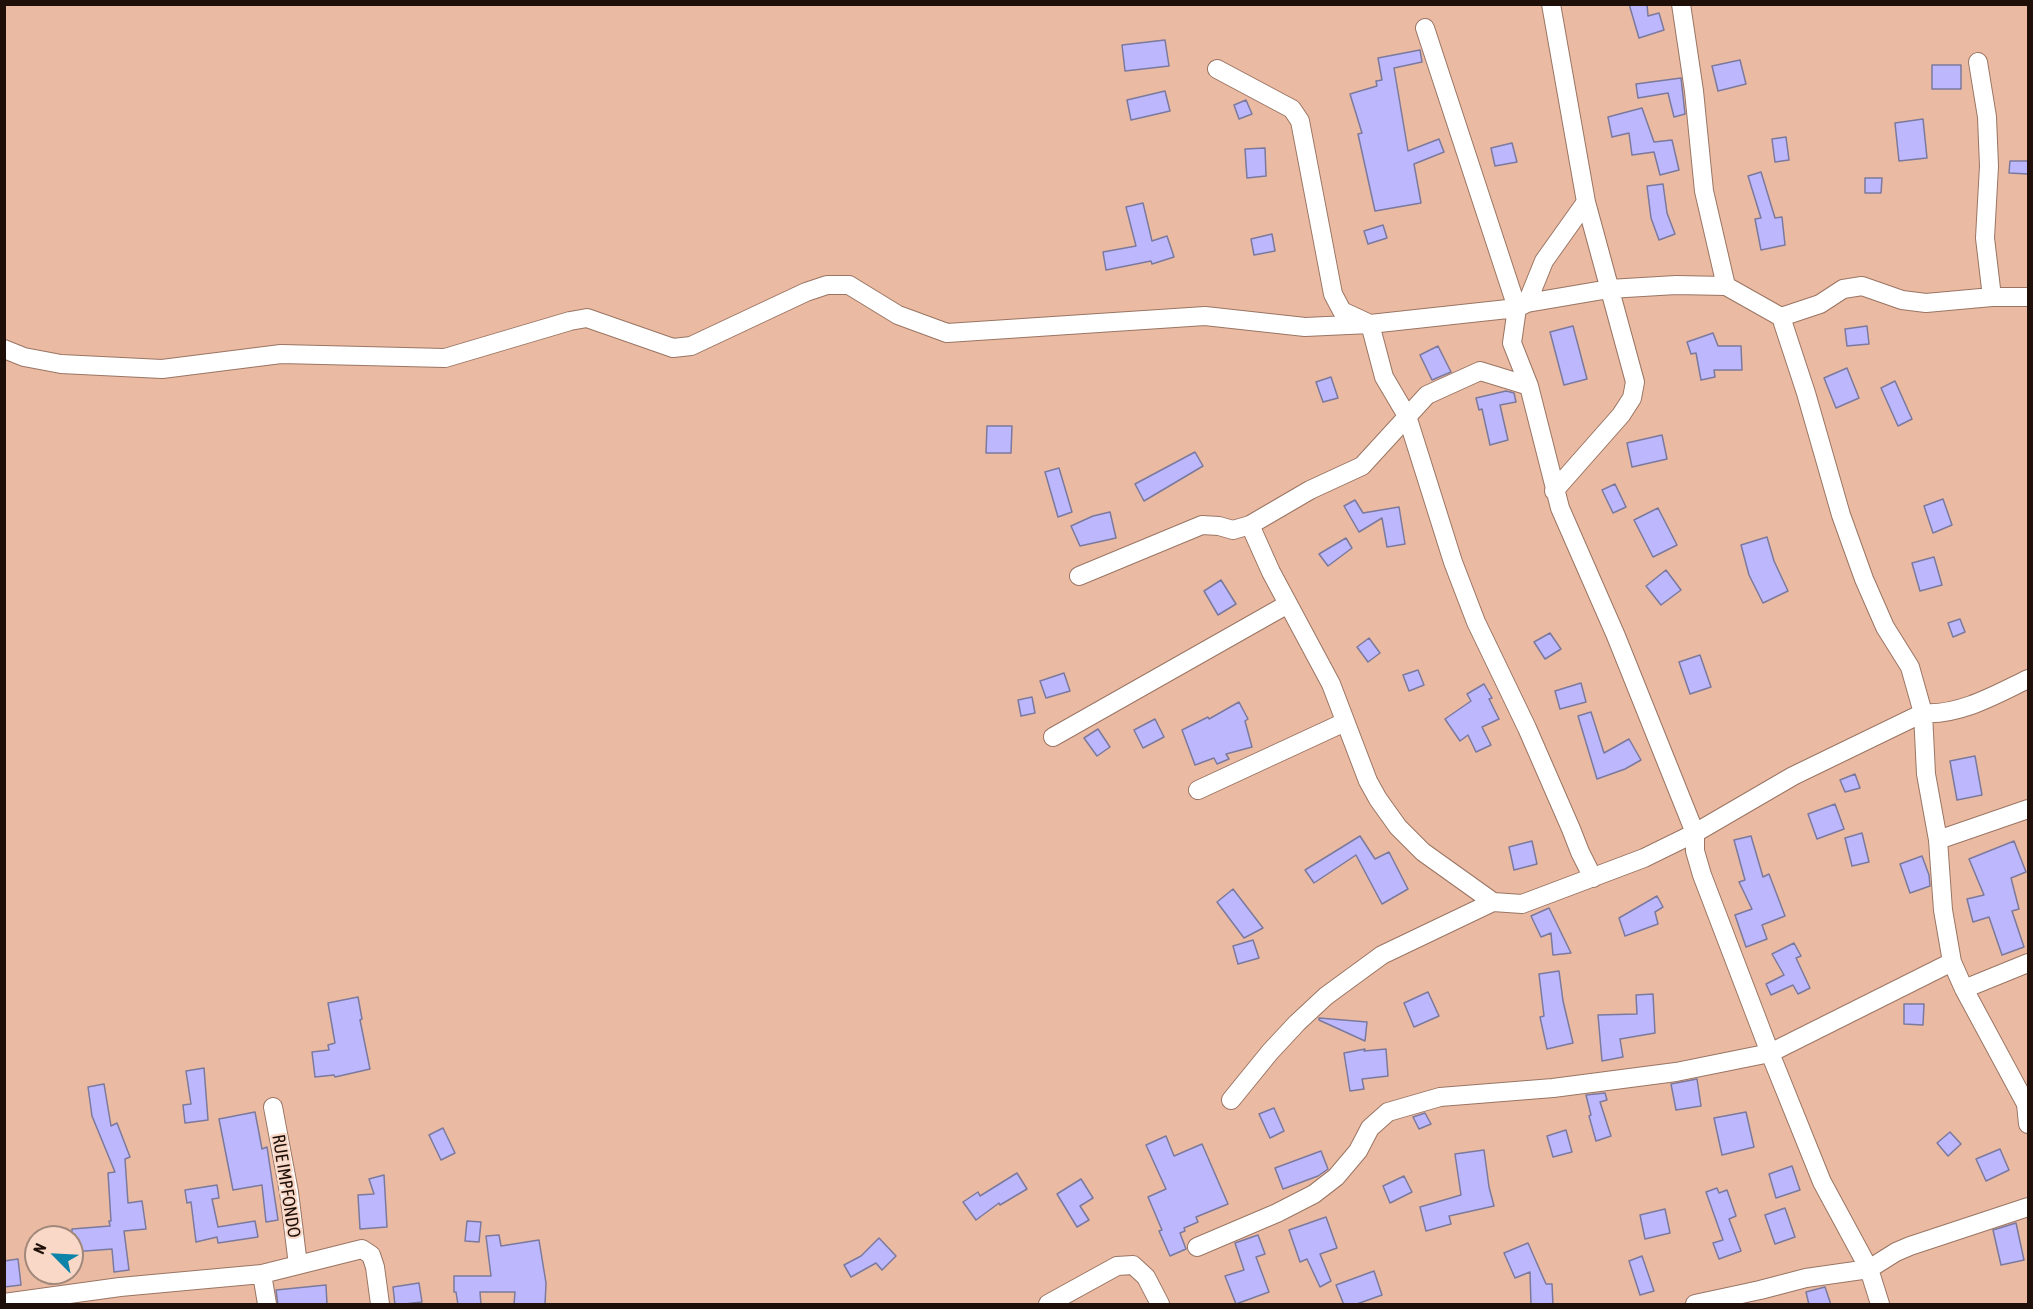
<!DOCTYPE html>
<style>
body{margin:0}
#map{position:relative;width:2033px;height:1309px;overflow:hidden;background:#f9d8c7;font-family:"Asap Condensed",sans-serif}
canvas{display:block}
.frame{position:absolute;inset:0;border:6px solid #1e1009;pointer-events:none}
.north{position:absolute;left:24px;top:1225px;width:60px;height:60px;box-sizing:border-box;background:#f9d8c7;border:2px solid #a1887b;border-radius:50%;rotate:294deg;font-size:16px;font-weight:700;line-height:24px;text-align:center;color:#1e1009}
.north::after{content:'';display:block;margin:auto;width:21px;height:27px;background:#0c83a9;clip-path:polygon(50% 0,100% 100%,50% 72%,0 100%)}
</style>
<div id="map">
<canvas width="2033" height="1309"></canvas>
<div class="frame"></div>
<div class="north">N</div>
</div>
<script>
const c = document.querySelector('canvas').getContext('2d');
c.lineJoin = 'round';
function fill(path, color) { c.fillStyle = color; c.fill(path, 'evenodd'); }
function stroke(path, color, width, dash) { c.strokeStyle = color; c.lineWidth = width; c.lineCap = dash ? 'butt' : 'round'; c.setLineDash(dash || []); c.stroke(path); }
function write(font, color, halo, rows, align = 'center') {
  c.font = font + ' "Asap Condensed",sans-serif'; c.lineWidth = 4.5; c.setLineDash([]); c.textBaseline = 'middle'; c.strokeStyle = halo; c.fillStyle = color; for (const [text, x, y, turn = 0] of rows) {
    c.save(); c.translate(x, y); c.rotate((+turn || 0) * Math.PI / 180); c.textAlign = isNaN(turn) ? turn : align; if (halo) c.strokeText(text, 0, 0); c.fillText(text, 0, 0); c.restore();
  }
}
fill(new Path2D(`
 M5 5H2028V1304H5ZM36 1237H72V1273H36Z`), '#eabaa3');
const building = new Path2D(`
 M1629 4H1647L1648 16 1659 13 1664 30 1639 38Z
 M1165 40 1169 66 1125 71 1122 45Z
 M1420 50 1422 62 1394 68 1408 151 1439 139 1444 152 1414 164 1421 203 1375 211 1358 134 1362 133 1350 94 1377 86 1376 81 1382 80 1378 58Z
 M1740 60 1746 84 1718 91 1712 66Z
 M1932 65H1961V89H1932Z
 M1681 78 1685 114 1674 117 1668 93 1638 98 1636 84Z
 M1165 91 1170 111 1131 120 1127 100Z
 M1246 100 1252 114 1239 119 1234 105Z
 M1642 108 1654 142 1672 140 1679 170 1660 175 1654 152 1632 155 1629 133 1612 137 1608 117Z
 M1923 119 1927 158 1899 161 1895 123Z
 M1786 137 1789 160 1775 162 1772 139Z
 M1512 143 1517 162 1495 166 1491 148Z
 M1265 148 1266 176 1247 178 1245 149Z
 M2010 161H2028V174L2009 173Z
 M1761 172 1775 218 1782 217 1785 245 1761 250 1755 219 1761 218 1748 176Z
 M1865 178H1882L1881 193H1865Z
 M1663 184 1667 213 1675 234 1659 240 1651 218 1647 186Z
 M1143 203 1152 241 1167 236 1174 257 1152 264 1151 261 1106 270 1103 252 1136 246 1126 207Z
 M1383 225 1387 238 1368 244 1364 231Z
 M1272 234 1275 251 1254 255 1251 239Z
 M1573 326 1587 379 1564 385 1550 332Z
 M1867 326 1869 344 1847 346 1845 329Z
 M1713 333 1718 346H1741L1742 370H1714L1715 377 1701 380 1696 353 1691 354 1687 342Z
 M1438 346 1451 372 1432 380 1420 355Z
 M1847 368 1859 398 1836 408 1824 378Z
 M1331 377 1338 398 1323 402 1316 382Z
 M1895 381 1912 419 1898 426 1881 388Z
 M1506 391 1514 393 1516 402 1500 405 1508 440 1490 445 1482 409 1479 410 1476 398Z
 M987 426H1012L1011 453H986Z
 M1662 435 1667 459 1632 467 1627 443Z
 M1195 452 1203 466 1144 501 1135 484Z
 M1059 468 1072 512 1058 517 1045 472Z
 M1615 484 1626 507 1613 513 1602 490Z
 M1943 499 1952 525 1933 533 1924 506Z
 M1355 500 1363 513 1399 507 1405 544 1387 547 1382 518 1359 532 1344 506Z
 M1658 508 1677 545 1653 557 1634 520Z
 M1110 512 1116 538 1080 546 1071 526 1093 516Z
 M1767 537 1774 561 1788 591 1763 603 1749 575 1741 545Z
 M1346 538 1352 548 1328 566 1319 554Z
 M1934 557 1942 585 1920 591 1912 563Z
 M1666 570 1681 590 1661 605 1646 586Z
 M1221 580 1236 604 1218 615 1204 591Z
 M1960 619 1965 632 1953 637 1948 623Z
 M1550 633 1561 649 1545 659 1534 642Z
 M1369 638 1380 653 1368 662 1357 647Z
 M1700 655 1711 687 1690 694 1679 662Z
 M1418 670 1424 685 1409 691 1403 675Z
 M1064 673 1070 691 1046 698 1040 681Z
 M1581 683 1586 702 1560 709 1555 691Z
 M1484 684 1492 698 1489 699 1499 719 1482 727 1491 745 1476 752 1468 735 1460 741 1445 719 1471 701 1467 694Z
 M1032 697 1035 713 1021 716 1018 700Z
 M1239 702 1248 719 1245 721 1252 747 1226 754 1229 759 1217 764 1214 758 1195 765 1182 730 1208 717 1209 719Z
 M1591 712 1604 753 1629 739 1641 760 1625 769 1597 779 1578 716Z
 M1155 719 1164 737 1143 748 1134 730Z
 M1098 729 1110 747 1097 756 1084 738Z
 M1975 756 1982 795 1957 800 1950 761Z
 M1855 774 1860 788 1845 792 1840 780Z
 M1835 804 1844 829 1817 839 1808 814Z
 M1862 833 1869 862 1852 866 1845 838Z
 M1360 836 1375 859 1389 852 1408 889 1382 904 1356 855 1314 883 1305 870Z
 M1751 836 1763 877 1769 874 1785 916 1762 925 1767 939 1746 947 1735 915 1752 909 1739 882 1745 880 1734 840Z
 M1532 841 1537 864 1514 870 1509 847Z
 M2014 841 2026 872 2011 878 2019 909 2012 911 2024 947 2002 955 1989 917 1973 922 1967 899 1984 895 1969 859Z
 M1922 856 1929 875 1930 886 1910 893 1900 864Z
 M1233 889 1263 928 1244 938 1217 902Z
 M1657 896 1663 907 1655 912 1658 924 1625 936 1619 918Z
 M1549 908 1550 910 1571 953 1553 955 1551 933 1541 937 1531 916Z
 M1253 940 1259 958 1238 964 1233 946Z
 M1794 943 1801 956 1796 958 1810 988 1798 994 1793 985 1771 995 1766 984 1784 975 1772 954Z
 M1559 971 1563 1001 1573 1043 1547 1049 1540 1017 1544 1016 1539 974Z
 M1428 992 1439 1016 1414 1027 1404 1003Z
 M1653 994 1655 1033 1620 1039 1623 1057 1602 1061 1598 1015 1637 1014 1636 995Z
 M358 997 362 1019 360 1020 370 1069 335 1077 334 1075 315 1077 312 1052 329 1050 328 1045 335 1043 328 1003Z
 M1904 1004H1924L1923 1025 1904 1024Z
 M1319 1018 1367 1022 1365 1041 1319 1020Z
 M1365 1049 1364 1051 1386 1049 1388 1076 1362 1079 1364 1089 1350 1091 1344 1053Z
 M204 1068 208 1120 185 1123 183 1105 191 1104 186 1071Z
 M1697 1079 1701 1106 1676 1110 1671 1084Z
 M104 1084 111 1126 117 1123 130 1157 125 1159 128 1203 142 1201 146 1229 124 1231 129 1270 114 1272 112 1249 72 1252V1229L110 1226 109 1221H111L108 1173 115 1172 92 1116 88 1087Z
 M1605 1093 1607 1100 1600 1102 1611 1136 1596 1141 1589 1116 1591 1115 1586 1095Z
 M1274 1108 1284 1131 1270 1138 1259 1114Z
 M255 1112 262 1149 267 1147 278 1220 266 1222 262 1185 233 1190 219 1119Z
 M1746 1112 1754 1147 1722 1155 1714 1118Z
 M1425 1113 1431 1124 1419 1129 1413 1117Z
 M443 1128 455 1153 441 1160 429 1135Z
 M1566 1130 1572 1152 1553 1157 1547 1136Z
 M1950 1132 1961 1144 1948 1156 1937 1143Z
 M1166 1136 1174 1156 1202 1144 1228 1204 1196 1217 1198 1222 1184 1228 1185 1231 1180 1233 1186 1249 1170 1256 1159 1231 1162 1230 1148 1197 1166 1189 1146 1145Z
 M2000 1149 2009 1170 1986 1181 1976 1159Z
 M1484 1150 1489 1187 1494 1206 1449 1216 1451 1224 1426 1231 1420 1207 1461 1195 1455 1154Z
 M1321 1151 1328 1169 1318 1176 1283 1189 1275 1168Z
 M1792 1166 1800 1190 1776 1198 1769 1174Z
 M1017 1173 1027 1189 1000 1205 999 1203 976 1220 963 1202 978 1192 980 1196Z
 M384 1175 387 1227 360 1229 358 1195 374 1194 369 1179Z
 M1404 1176 1412 1192 1390 1203 1383 1186Z
 M1081 1179 1093 1198 1080 1206 1089 1220 1077 1227 1057 1194Z
 M217 1185 219 1198 212 1199 218 1227 255 1221 258 1237 218 1243 217 1237 196 1242 191 1202 187 1203 185 1190Z
 M1717 1188 1719 1193 1727 1190 1736 1216 1729 1219 1741 1251 1719 1259 1713 1243 1723 1240 1706 1192Z
 M1785 1208 1795 1237 1775 1244 1765 1215Z
 M1665 1209 1670 1233 1645 1239 1640 1215Z
 M1326 1217 1337 1248 1320 1254 1331 1281 1320 1287 1307 1259 1300 1262 1289 1230Z
 M467 1221 481 1222 479 1242 465 1241Z
 M2016 1223 2024 1260 2001 1265 1993 1230Z
 M499 1235 501 1246 539 1240 546 1283 545 1305H514L515 1292H480L481 1305H458L456 1292H454V1276H491L486 1236Z
 M1258 1235 1265 1254 1256 1257 1269 1292 1236 1304 1225 1276 1244 1270 1235 1243Z
 M879 1238 896 1256 882 1270 876 1263 851 1277 844 1265 861 1256Z
 M1528 1243 1546 1284H1552L1553 1305H1531L1530 1272 1515 1278 1504 1253Z
 M1642 1256 1654 1291 1640 1295 1629 1261Z
 M18 1259 21 1285 4 1287V1261Z
 M1374 1271 1382 1295 1354 1305H1344L1336 1285Z
 M419 1283 422 1302 395 1305 393 1287Z
 M326 1285 327 1305H278L276 1290Z
 M1825 1287 1831 1305H1809L1806 1292Z`);
fill(building, '#bdb8fd');
stroke(building, '#7b799d', 1.5);
const minor = new Path2D(`
 M1551 4 1586 202 1635 382 1632 398 1621 415 1554 491
 M1681 4 1694 91 1704 191 1726 286
 M1425 28 1517 308 1512 343 1529 386 1560 508 1616 636 1695 833V851L1702 875 1770 1053 1822 1182 1869 1269 1880 1304
 M1978 62 1987 117 1989 166 1985 238 1992 297
 M1217 69 1292 109 1300 121 1333 294 1342 311 1370 324 1384 377 1407 416 1453 562 1476 622 1527 728 1571 829 1580 852 1593 878
 M1527 303 1544 261 1586 202
 M1781 317 1806 393 1841 515 1864 579 1885 627 1910 667 1923 713 1926 774 1938 840 1943 910 1952 962 1964 989 2026 1104 2028 1124
 M4 349 24 357 61 364 162 369 281 354 445 358 570 321 587 318 673 348 691 346 806 292 827 285H849L898 315 947 333 1205 316 1305 327 1370 324 1517 308 1527 303 1609 289 1676 285 1726 286 1781 317 1820 304 1843 289 1862 286 1902 300 1926 303 1992 297H2028
 M1079 576 1202 525 1219 526 1233 530 1250 525
 M1053 737 1288 604
 M1198 790 1345 722
 M1938 840 2028 809
 M1493 902 1423 852 1398 827 1378 799 1368 781 1331 684 1271 572 1250 525 1310 490 1362 466 1427 395 1480 371 1529 386
 M1964 989 2028 963
 M1231 1100 1270 1052 1297 1023 1326 996 1382 955 1493 902 1522 904 1644 858 1695 833 1793 776 1923 713C1959 716 1997 694 2028 679
 M273 1107 289 1192 298 1265
 M1197 1247 1277 1213 1314 1194 1336 1177 1358 1151 1370 1128 1388 1112 1440 1097 1553 1088 1676 1072 1770 1053 1952 962
 M262 1274 267 1304
 M4 1303 120 1287 262 1274 362 1249 371 1255 375 1267 380 1304
 M1048 1304 1117 1266 1133 1265 1146 1277 1160 1304
 M1695 1304 1760 1290 1806 1278 1869 1269 1896 1252 1910 1246 2028 1207`);
stroke(minor, '#9a7563', 20);
stroke(minor, '#fff', 18);
write('18px', '#1e1009', '#f9d8c7', [
 ["RUE IMPFONDO",286,1186,81]
]);
</script>
